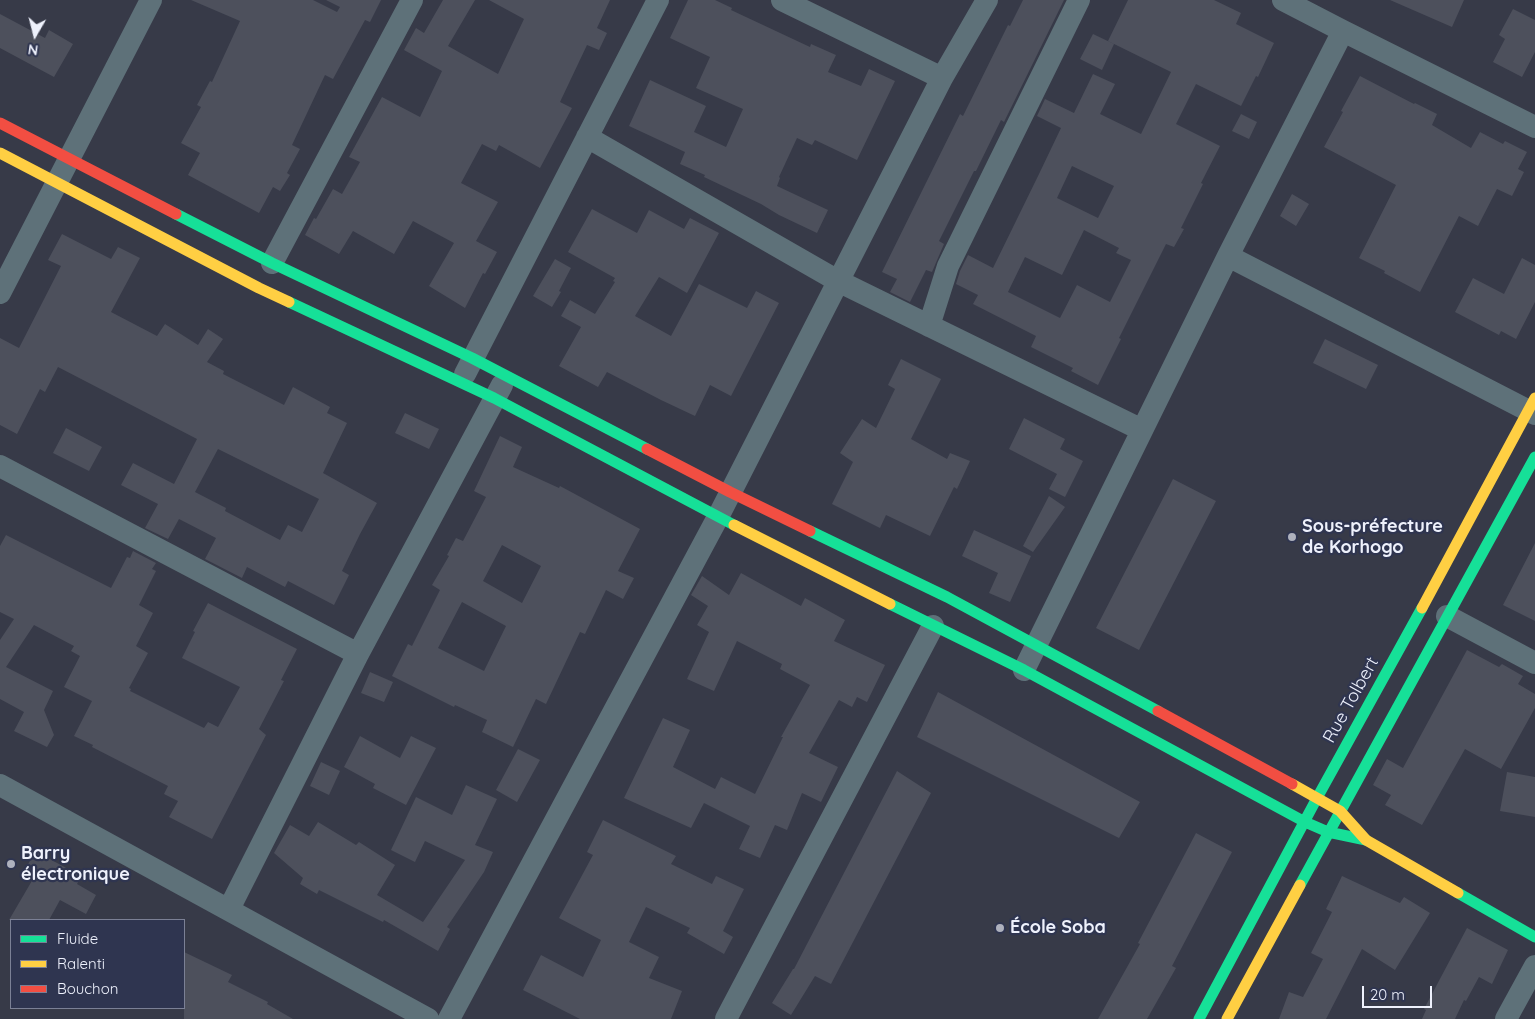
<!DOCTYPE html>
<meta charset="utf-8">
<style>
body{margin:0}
#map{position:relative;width:1535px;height:1019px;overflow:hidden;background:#373a48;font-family:Quicksand,sans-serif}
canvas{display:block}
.legend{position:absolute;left:10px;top:919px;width:175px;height:90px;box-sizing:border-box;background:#2f3550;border:1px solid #7b8095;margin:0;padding:6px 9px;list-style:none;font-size:15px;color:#eef1fc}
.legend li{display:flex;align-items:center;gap:10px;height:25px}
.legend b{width:25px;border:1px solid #7b8095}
.north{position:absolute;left:10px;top:10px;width:50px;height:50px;-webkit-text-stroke:4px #2f3550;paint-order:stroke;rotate:188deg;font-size:14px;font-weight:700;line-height:20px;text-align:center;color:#eef1fc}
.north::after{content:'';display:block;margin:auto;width:18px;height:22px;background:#eef1fc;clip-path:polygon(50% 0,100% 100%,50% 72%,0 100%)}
.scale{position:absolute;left:1362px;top:986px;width:70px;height:22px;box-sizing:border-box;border:2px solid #eef1fc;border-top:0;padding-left:6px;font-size:15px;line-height:18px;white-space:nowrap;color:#eef1fc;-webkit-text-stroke:4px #2f3550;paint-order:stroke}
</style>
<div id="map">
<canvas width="1535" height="1019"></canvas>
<ul class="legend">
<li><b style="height:6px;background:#16e098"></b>Fluide</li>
<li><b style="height:6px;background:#ffcf43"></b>Ralenti</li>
<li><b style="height:6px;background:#f24e42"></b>Bouchon</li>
</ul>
<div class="north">N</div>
<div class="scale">20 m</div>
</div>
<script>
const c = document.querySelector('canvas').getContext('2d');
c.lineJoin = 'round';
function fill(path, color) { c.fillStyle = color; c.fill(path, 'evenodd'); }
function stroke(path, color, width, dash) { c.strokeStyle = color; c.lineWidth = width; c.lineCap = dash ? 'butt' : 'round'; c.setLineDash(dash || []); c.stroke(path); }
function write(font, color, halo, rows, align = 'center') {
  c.font = font + ' Quicksand,sans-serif'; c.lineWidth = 4.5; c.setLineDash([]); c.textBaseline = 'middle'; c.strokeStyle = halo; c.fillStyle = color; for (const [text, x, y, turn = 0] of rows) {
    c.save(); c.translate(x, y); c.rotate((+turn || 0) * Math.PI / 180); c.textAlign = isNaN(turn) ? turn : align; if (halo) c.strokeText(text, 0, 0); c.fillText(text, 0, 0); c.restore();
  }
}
fill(new Path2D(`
 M191 0H313L337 12 340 7 326 0H381L370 22 365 20 333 79 325 75 292 145 300 149 287 173 290 175 280 191 273 187 259 213 188 175 200 153 181 143 201 107 197 105 210 81 212 82 240 21Z
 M443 0H475L448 46 498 74 524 19 489 0H610L597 28 607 33 599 50 587 45 560 102 572 108 540 168 499 145 496 151 482 144 461 183 498 202 476 241 497 252 485 274 483 273 465 308 429 286 454 243 413 221 394 254 353 231 339 254 305 235 314 218 316 219 333 189 342 194 360 162 349 157 382 97 420 117 442 71 404 50 416 28 424 33Z
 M688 0H715L732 8 731 10 810 47 811 44 836 55 828 72 861 86 869 69 895 81 857 160 815 140 812 145 797 138 779 177 780 178 777 186 828 210 817 233 779 215 761 204 704 177 705 175 680 164 685 152 629 126 650 80 706 106 694 132 726 147 743 109 696 88 710 57 670 38Z
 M1023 0H1064L1004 122 1001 120 976 171H974L939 241 944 244 932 272 926 270 910 302 890 292 897 279 882 272 960 114 963 116 1008 25 1010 26Z
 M1128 0H1214L1241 13 1236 24 1274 43 1258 77 1256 76 1241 106 1196 84 1176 124 1220 146 1201 183 1203 184 1181 228 1184 229 1174 247 1166 244 1119 338 1121 339 1098 385 1071 371 1073 368 1031 347 1036 336 973 304 978 295 956 284 960 271 968 255 993 268 1039 174 1061 128 1037 116 1045 99 1074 113 1093 74 1115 84 1100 114 1141 134 1171 72 1108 41ZM1072 166 1114 186 1098 218 1057 198ZM1084 230 1119 248 1116 253 1131 260 1110 302 1077 285 1060 318 1008 292 1025 257 1062 275Z
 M1390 0H1464L1452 27Z
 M1513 9 1535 20V52L1522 77 1493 62 1505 39 1499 35Z
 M0 14 45 38 49 30 73 44 54 77 0 48Z
 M1093 34 1114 44 1102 70 1080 59Z
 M1360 76 1414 104 1415 103 1437 114 1432 125 1471 148 1480 132 1503 144 1505 141 1527 152 1518 169 1524 172 1512 196 1497 189 1478 226 1459 216 1420 292 1384 273 1385 271 1359 258 1396 185 1324 147 1343 112 1341 111Z
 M1241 114 1257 122 1249 139 1232 131Z
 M1292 194 1309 204 1296 226 1280 216Z
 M592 209 637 233 649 210 684 229 690 218 719 233 687 293 659 277 635 316 671 336 699 284 747 308 756 291 779 303 731 396 710 385 695 416 661 400 607 372 598 387 559 366 581 327 561 316 570 300 595 314 615 282 613 281 615 278 568 252Z
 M62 234 111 259 118 247 140 258 111 312 157 336 165 324 198 345 208 329 223 339 207 362 224 371 223 374 284 405 293 387 330 407 327 413 347 423 323 473 377 503 360 534 342 571 349 575 334 605 288 581 285 587 247 567 242 578 205 559 216 538 179 519 168 539 145 528 158 504 121 485 133 463 174 484 197 439 58 367 45 392 40 389 17 434 0 425V338L19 348 61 266 48 260ZM218 449 319 499 302 532 288 525 280 540 225 511 226 508 195 492Z
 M1522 258 1535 265V302L1516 339 1501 331 1499 335 1455 312 1473 278 1504 294Z
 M555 259 571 268 559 291 561 292 552 307 533 296Z
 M1325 339 1378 365 1366 389 1313 363Z
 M901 359 941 379 911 439 947 459 950 453 970 461 957 489 954 487 930 536 886 515 880 528 832 504 853 462 840 453 862 419 876 428 895 389 888 385Z
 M405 413 439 429 429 449 395 433Z
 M1024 418 1065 439 1060 449 1083 461 1065 497 1049 489 1057 474 1009 449Z
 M66 428 102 447 89 471 53 453Z
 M500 436 522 447 513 467 559 488 560 486 640 529 618 571 634 578 623 599 606 590 585 634 580 632 546 704 536 699 513 747 482 732 487 720 455 705 454 707 392 676 408 644 412 646 440 590 432 585 449 556 447 555 456 538 463 541 486 497 474 491ZM502 545 541 566 522 603 483 581ZM462 602 506 626 484 671 438 648Z
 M1173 479 1216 501 1139 650 1096 628Z
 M1049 496 1065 507 1033 552 1023 546Z
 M974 530 1031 556 1010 602 989 593 998 573 962 556Z
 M6 535 111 588 127 557 130 558 133 551 156 563 152 569 156 571 139 605 153 613 136 646 148 653 129 688 131 689 130 691 204 728 208 722 218 727 240 687 182 658 195 632 193 631 208 603 297 649 281 680 284 681 259 729 266 735 212 839 169 817 178 801 164 794 168 786 92 747 93 745 74 736 92 701 64 687 80 656 71 651 74 646 34 625 6 667 53 691 44 710 54 735 47 747 14 731 24 712 0 699V640L14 619 0 612V546Z
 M1535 543V621L1503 605Z
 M741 573 801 606 805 598 845 620 834 641 885 665 867 702 857 697 852 707 839 700 809 753 838 767 821 802 802 793 787 830 775 825 760 858 739 849 750 826 704 803 691 828 624 798 663 718 690 730 673 767 715 789 721 777 755 794 783 737H781L810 685 780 669 782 664 737 641 714 691 687 679 709 632 697 625 708 606 691 595 702 576 729 595Z
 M1467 650 1499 667 1502 664 1523 676 1518 684 1535 694V708L1501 769 1465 749 1422 825 1385 805 1391 795 1373 785 1387 759 1403 768Z
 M370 672 393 682 384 702 361 693Z
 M938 692 1140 802 1119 838 917 737Z
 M360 736 400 758 411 736 436 748 406 805 373 788 375 784 344 767Z
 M518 749 540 760 517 802 496 790Z
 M321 762 340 771 329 795 310 786Z
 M897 771 931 793 831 984 815 976 791 1015 772 1003 793 969H794Z
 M1507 772 1535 777V817L1500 811Z
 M466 785 497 799 475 845 493 852 484 872 447 927 450 929 438 951 384 920 383 922 319 890 317 894 300 884 303 878 274 853 290 825 309 836 318 822 356 845 359 842 395 865 377 895 423 922 465 860 425 841 415 862 391 850 416 797 452 815Z
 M603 820 676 856 671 864 712 884 716 876 744 889 723 931 733 937 724 954 687 933 690 928 646 907 629 942 659 957 649 978 682 991 671 1019H580L523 990 541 955 583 977 601 940 559 918 593 855 587 852Z
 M1196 833 1232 852 1172 966 1176 968 1147 1019H1098L1140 944 1138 943Z
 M35 851 81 876 77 884 96 895 86 914 60 900 49 920H9L33 879 23 874Z
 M1342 876 1400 903 1404 897 1430 913 1395 970 1362 949 1326 1019H1279L1289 992 1303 997 1323 959 1311 953 1332 912 1326 909Z
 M1467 928 1508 950 1492 984 1479 977 1466 1001 1464 1000 1455 1019H1422L1426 1010 1424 1009Z
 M184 952 232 975 228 982 268 1002 267 1004 293 1019H184Z`), '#4d505c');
stroke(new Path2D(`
 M782 0 942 78
 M1283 0 1343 31 1535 127
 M587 137 838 281 1142 430
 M1228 256 1535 414
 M272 263 412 0
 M0 293 151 0
 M929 326 948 266 1079 0
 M465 374 658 0
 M0 466 358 654
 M1447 616 1535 663
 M1024 670 1228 256 1343 31
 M0 785 428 1019
 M229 909 358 654 502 385
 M449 1019 718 517 942 78 987 0
 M726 1019 933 626
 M1506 1019 1535 966`), '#5e7179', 22);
stroke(new Path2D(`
 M176 214 272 263 472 358 647 449
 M289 302 494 398 734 525
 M810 531 947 597 1158 711
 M890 604 1024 670 1305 822 1328 832 1366 840
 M1300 885 1535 457
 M1458 893 1535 937
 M1199 1019 1317 798 1422 608`), '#16e098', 11);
stroke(new Path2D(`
 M0 153 259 288 289 302
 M734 525 890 604
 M1422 608 1535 398
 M1292 784 1340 811 1366 840 1458 893
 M1227 1019 1300 885`), '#ffcf43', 11);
stroke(new Path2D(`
 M0 123 176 214
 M647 449 730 492 810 531
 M1158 711 1292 784`), '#f24e42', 11);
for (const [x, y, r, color] of [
 [1292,537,5,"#aeb1bd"],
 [11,864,5,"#aeb1bd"],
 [1000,928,5,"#aeb1bd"]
]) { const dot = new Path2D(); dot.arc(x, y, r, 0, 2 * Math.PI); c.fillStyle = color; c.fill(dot); stroke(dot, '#2f3550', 2); }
write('bold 18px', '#eef1fc', '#2f3550', [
 ["Sous-préfecture",1302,527],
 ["de Korhogo",1302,548],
 ["Barry",21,854],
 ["électronique",21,875],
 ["École Soba",1010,928]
], 'left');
write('18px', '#eef1fc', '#2f3550', [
 ["Rue Tolbert",1351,700,-61]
]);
</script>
